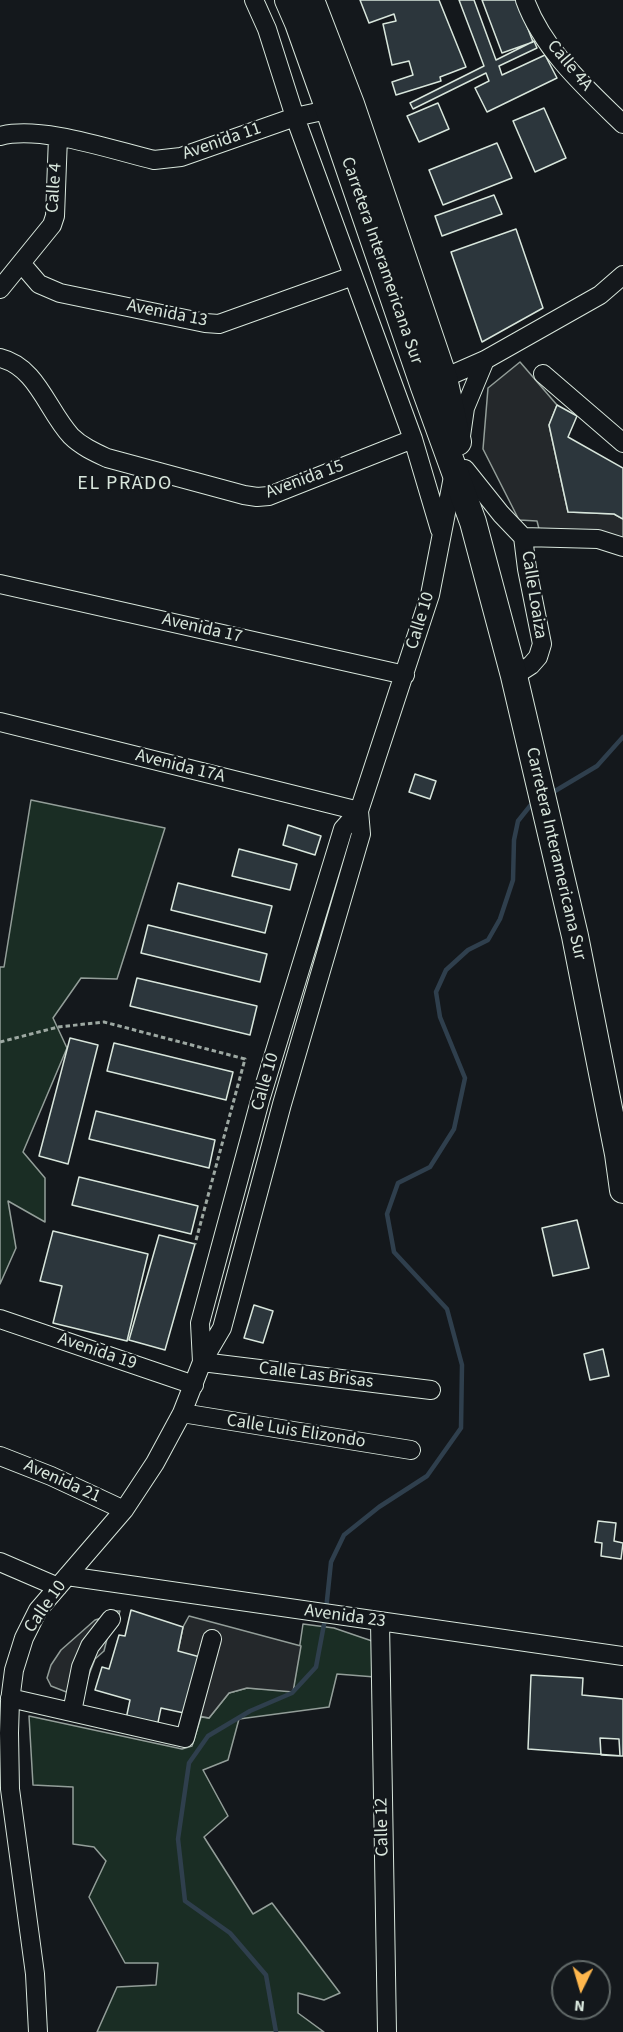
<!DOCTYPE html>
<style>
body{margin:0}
#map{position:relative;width:623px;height:2032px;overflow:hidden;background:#14181c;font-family:"Source Sans 3",sans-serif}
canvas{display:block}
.north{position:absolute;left:551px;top:1960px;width:60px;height:60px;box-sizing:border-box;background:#14181c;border:2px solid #626a69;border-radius:50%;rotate:185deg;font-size:16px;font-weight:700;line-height:24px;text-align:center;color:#d8e6dc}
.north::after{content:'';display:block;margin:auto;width:21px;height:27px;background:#ffb74d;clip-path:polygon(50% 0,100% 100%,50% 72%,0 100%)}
</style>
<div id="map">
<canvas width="623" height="2032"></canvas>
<div class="north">N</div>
</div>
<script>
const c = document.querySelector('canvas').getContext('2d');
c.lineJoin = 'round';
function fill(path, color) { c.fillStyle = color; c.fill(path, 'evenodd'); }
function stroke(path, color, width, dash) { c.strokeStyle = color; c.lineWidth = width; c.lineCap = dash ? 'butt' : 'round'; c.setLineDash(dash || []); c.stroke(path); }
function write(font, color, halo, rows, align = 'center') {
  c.font = font + ' "Source Sans 3",sans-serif'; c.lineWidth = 4.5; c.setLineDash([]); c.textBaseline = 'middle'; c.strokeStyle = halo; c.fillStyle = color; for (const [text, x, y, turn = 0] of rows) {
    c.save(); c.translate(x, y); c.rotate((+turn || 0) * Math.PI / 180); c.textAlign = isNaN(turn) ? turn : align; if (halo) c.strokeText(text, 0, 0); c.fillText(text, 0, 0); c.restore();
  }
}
const green = new Path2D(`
 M31 800 165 828 117 979 81 978 53 1018 67 1048 23 1152 45 1178V1222L8 1201 16 1248 0 1284V967H4Z
 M303 1624 334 1628 372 1641 375 1677 337 1674 329 1707 239 1719 228 1760 203 1770 228 1816 204 1837 253 1914 272 1903 340 1993 324 2000 298 1993V2013L324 2032H97L117 1987 156 1985 158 1963H125L89 1897 106 1861 94 1847 73 1844V1787L33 1785 29 1716 182 1749 192 1746 201 1717 209 1718 229 1693 247 1688 293 1691Z`);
fill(green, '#1a2d24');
stroke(green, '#939e99', 1.5);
const parking = new Path2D(`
 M520 362 557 405 549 425 568 512 614 514 623 519V546L539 529 537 521 519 520 483 449 488 388Z
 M109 1611H120L116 1623 108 1635 104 1651 95 1659 87 1680 69 1693 51 1686 47 1678 51 1665 61 1650 95 1620 105 1617Z
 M189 1616 301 1646 293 1692 247 1688 229 1693 209 1718 184 1713 178 1651 183 1627Z`);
fill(parking, '#24282b');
stroke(parking, '#939e99', 1.5);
stroke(new Path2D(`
 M550 794 597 766 623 737
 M326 1610 331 1562 344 1535 379 1507 427 1476 461 1428 462 1365 447 1309 394 1252 387 1214 398 1183 430 1167 454 1129 465 1078 440 1017 436 992 446 970 468 950 488 940 500 919 513 880 514 840 518 821 530 806 535 803
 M276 2032 266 1975 230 1933 185 1901 178 1839 189 1763 208 1736 250 1711 292 1693 316 1667 325 1619`), '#2f3f4d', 4.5);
const building = new Path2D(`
 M360 0H439L466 67 440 77 441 81 396 95 392 82 413 75 409 61 392 65 383 24 396 21 394 14 369 23Z
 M459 0H474L496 60 534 41 537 48 499 66 502 75 545 55 557 78 487 112 475 88 489 81 486 73 413 109 410 103 484 66Z
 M482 0H517L533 42 502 53Z
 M438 103 449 129 419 142 407 116Z
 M544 108 566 158 535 172 513 121Z
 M497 143 512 178 443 205 429 170Z
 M494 195 502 214 442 236 435 216Z
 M516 229 543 308 482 342 451 252Z
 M557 405 577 416 568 437 623 468V519L614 514 568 512 549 425Z
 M415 774 436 781 430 799 409 792Z
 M288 825 321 836 315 855 283 845Z
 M239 849 297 864 290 890 232 876Z
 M178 883 272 906 265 933 171 910Z
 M148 925 267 954 260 982 141 953Z
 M137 978 257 1006 250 1035 130 1006Z
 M70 1038 98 1045 68 1164 39 1156Z
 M114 1043 233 1072 226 1100 107 1071Z
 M96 1111 215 1140 209 1168 89 1139Z
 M79 1177 198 1206 191 1234 72 1205Z
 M577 1220 589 1268 553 1276 542 1228Z
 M53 1231 148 1254 127 1341 53 1323 62 1286 40 1281Z
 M159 1235 195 1244 165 1350 129 1340Z
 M254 1305 273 1311 263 1343 244 1338Z
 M603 1349 609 1376 590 1380 584 1354Z
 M598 1521 616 1523 614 1541 623 1543 621 1559 601 1556 602 1543 595 1542Z
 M131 1610 183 1627 178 1651 200 1657 184 1713 161 1708 157 1727 126 1719 130 1700 95 1690 102 1667 109 1669 119 1635 125 1636Z
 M531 1675 583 1678 582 1695 623 1699V1756L528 1749Z
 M600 1738 619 1739 620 1756 601 1755Z`);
fill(building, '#2c363c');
stroke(building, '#d8e6dc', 1.5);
const minor = new Path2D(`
 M254 0 267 29 295 117 413 439 440 530
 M525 0C543 50 586 88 623 124
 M0 136C41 125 112 150 154 160L181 157 295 117 341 107
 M21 263 39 284 60 293 205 323 219 324 353 276
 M0 289 52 225 55 216 58 137
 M0 358C37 367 47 410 71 436 81 446 94 452 107 458L244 495 257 497 269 496 413 439
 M543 374 623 443
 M435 382 485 360 600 295 623 275
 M461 436 465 408 485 360
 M523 537 598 539 623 547
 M0 584 405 675
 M0 722 359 811
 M0 1319 194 1385
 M202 1362 200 1323 261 1097 343 829 359 811
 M202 1362 431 1390
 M182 1413 411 1450
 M0 1456 51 1476 124 1510
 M0 1562 58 1587
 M67 1576 623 1656
 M380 1622 387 2032
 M10 1698 185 1738 212 1639
 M72 1712 81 1667 90 1646 111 1619
 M38 2032 35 1974 10 1789 9 1733 10 1701 14 1670 24 1638 38 1610 124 1510 155 1463 182 1413 202 1362 222 1328 282 1104 361 834 359 811 430 595 452 482 455 474 465 469 501 514 523 537 527 569 542 644 538 657 531 665 514 676`);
const highway = new Path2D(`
 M288 0 298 23 329 110 424 387 473 522 514 676 575 936 618 1154 623 1190
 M311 0 351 104 444 378 458 442`);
stroke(minor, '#d8e6dc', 20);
stroke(highway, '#d8e6dc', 28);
stroke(new Path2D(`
 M0 1042 58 1027 104 1022 245 1059 195 1244`), '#9da8a2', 3, [4.5, 3]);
stroke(minor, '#14181c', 18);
stroke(highway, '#14181c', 26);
write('18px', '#d8e6dc', '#14181c', [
 ["Calle 4A",569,66,50],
 ["Avenida 11",222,142,-19],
 ["Calle 4",55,188,-86],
 ["Carretera Interamericana Sur",381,261,71],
 ["Avenida 13",167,314,11],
 ["Avenida 15",305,480,-20],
 ["Calle Loaiza",533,595,81],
 ["Calle 10",421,621,-73],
 ["Avenida 17",202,629,13],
 ["Avenida 17A",180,767,14],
 ["Carretera Interamericana Sur",555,854,77],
 ["Calle 10",266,1082,-74],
 ["Avenida 19",97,1352,19],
 ["Calle Las Brisas",316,1376,7],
 ["Calle Luis Elizondo",296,1432,9],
 ["Avenida 21",62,1482,24],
 ["Calle 10",46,1607,-55],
 ["Avenida 23",345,1617,8],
 ["Calle 12",383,1827,-91]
]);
c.letterSpacing = '1.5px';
write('20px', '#d8e6dc', '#14181c', [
 ["EL PRADO",125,485]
]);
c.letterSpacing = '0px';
</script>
